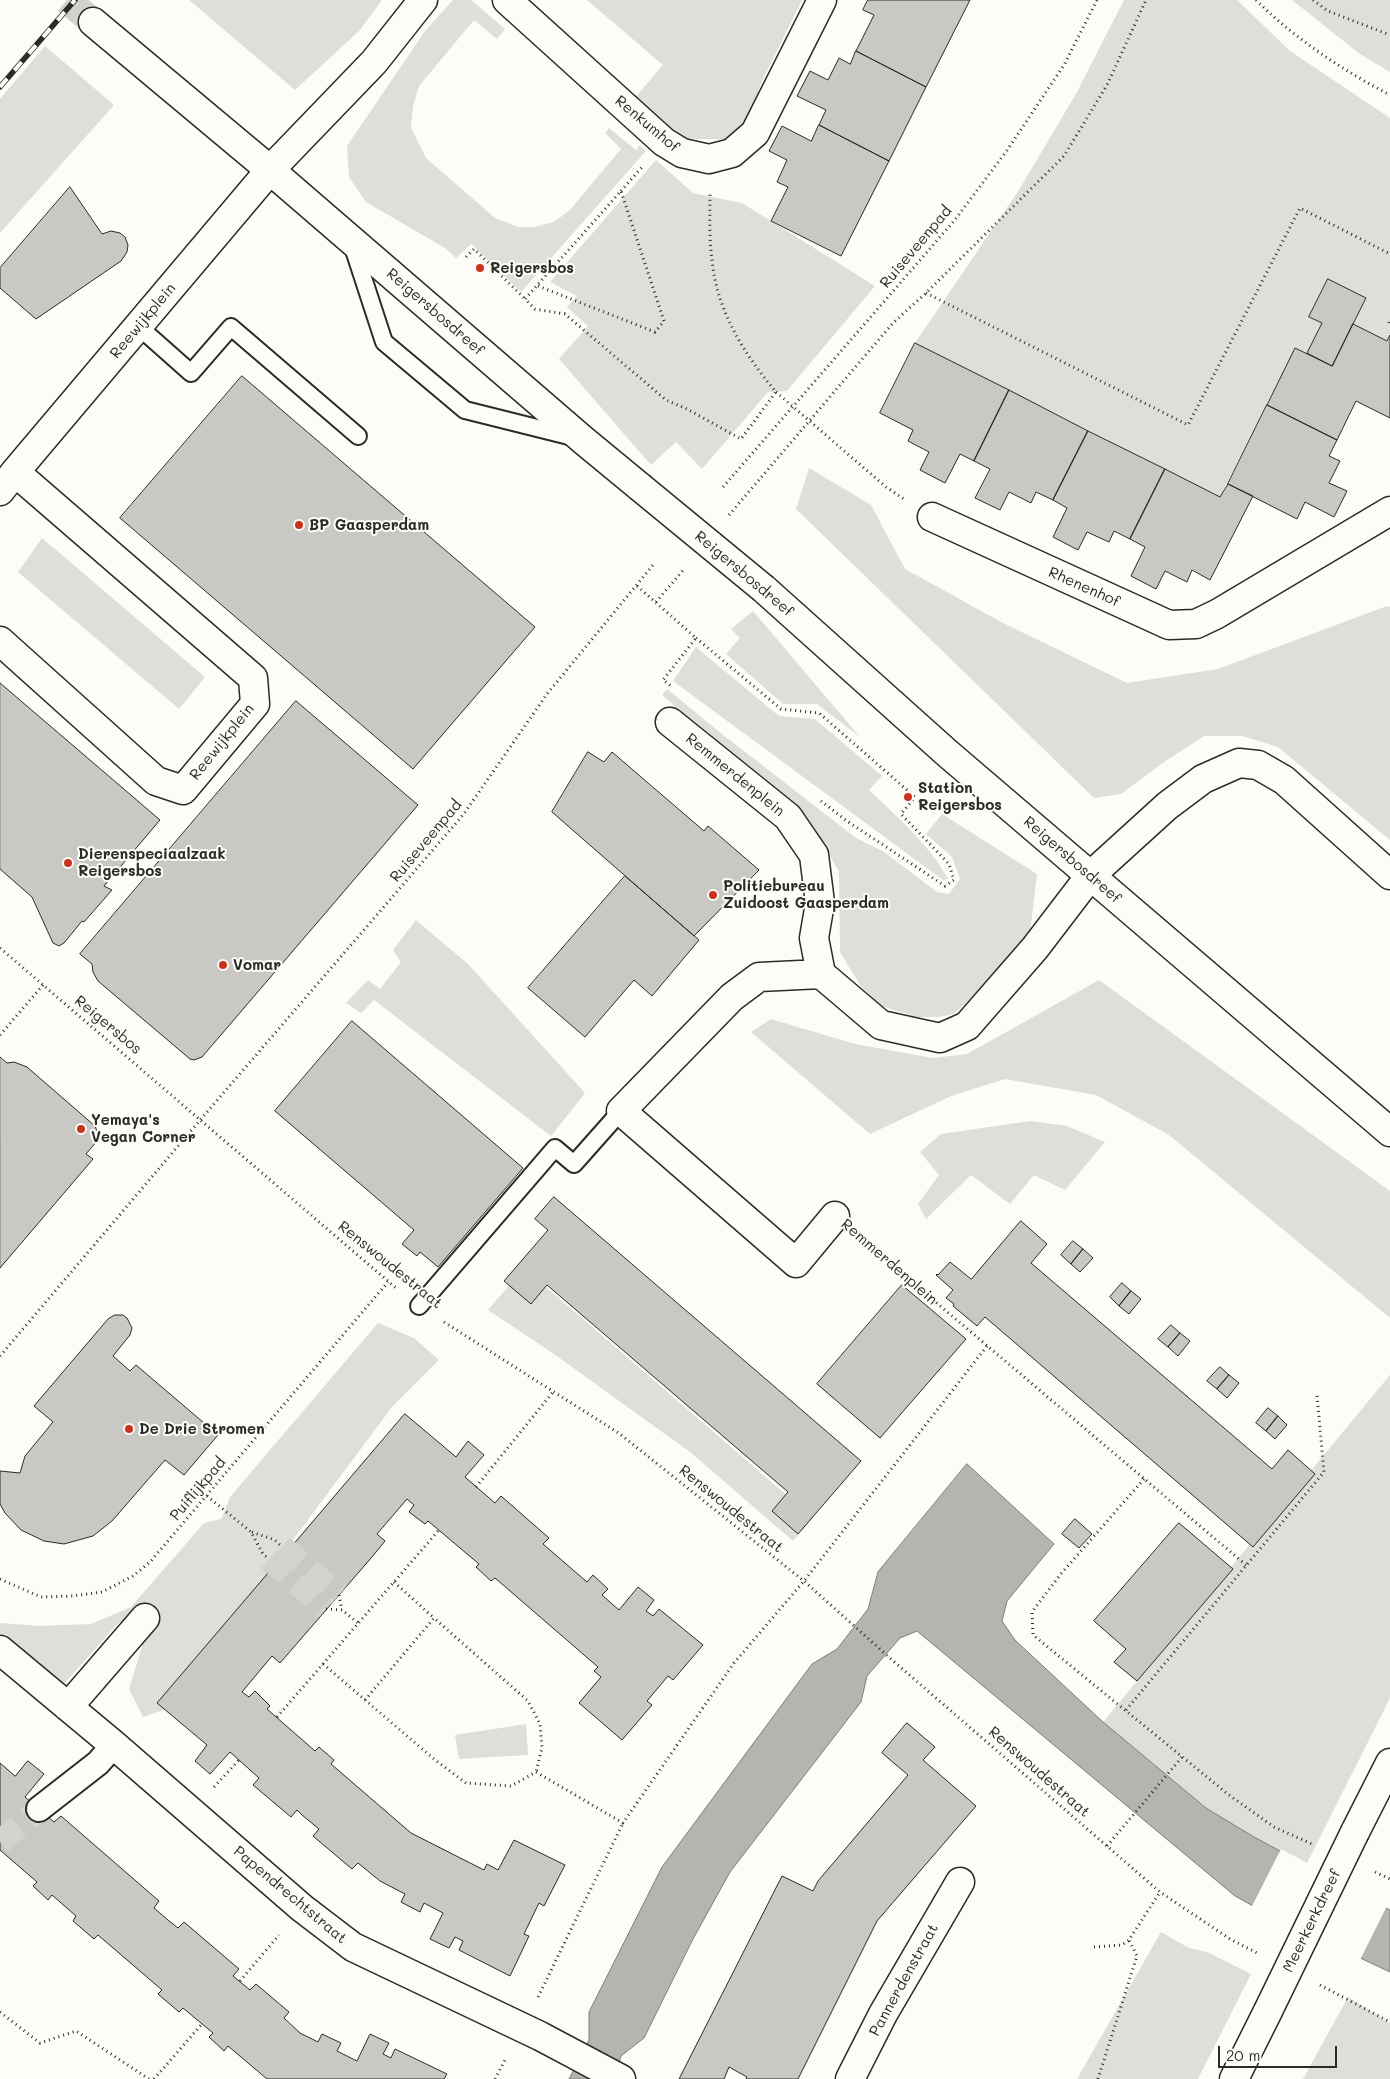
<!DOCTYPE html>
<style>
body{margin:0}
#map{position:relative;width:1390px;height:2079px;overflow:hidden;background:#fdfcf7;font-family:Mali,sans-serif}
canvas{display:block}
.scale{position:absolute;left:1218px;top:2046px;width:119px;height:22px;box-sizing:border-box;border:2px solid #2b2b2b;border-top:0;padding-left:6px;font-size:15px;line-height:18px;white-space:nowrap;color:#2b2b2b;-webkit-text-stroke:4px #fdfcf7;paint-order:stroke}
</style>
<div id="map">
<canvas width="1390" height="2079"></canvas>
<div class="scale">20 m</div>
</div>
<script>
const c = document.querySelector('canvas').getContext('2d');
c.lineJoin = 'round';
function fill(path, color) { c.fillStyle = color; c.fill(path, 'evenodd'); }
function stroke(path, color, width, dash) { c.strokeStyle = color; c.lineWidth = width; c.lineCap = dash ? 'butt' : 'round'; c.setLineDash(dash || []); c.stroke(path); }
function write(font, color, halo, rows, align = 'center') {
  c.font = font + ' Mali,sans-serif'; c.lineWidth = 4; c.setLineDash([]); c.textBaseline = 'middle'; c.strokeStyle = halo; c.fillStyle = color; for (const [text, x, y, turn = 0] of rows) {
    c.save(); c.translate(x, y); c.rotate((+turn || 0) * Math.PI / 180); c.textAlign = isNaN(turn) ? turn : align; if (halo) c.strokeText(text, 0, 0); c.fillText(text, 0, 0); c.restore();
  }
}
fill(new Path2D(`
 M189 0H382L359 31 295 90Z
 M453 0H471L505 29 497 39 474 20 419 86 413 106 411 128 426 158 495 218 518 227H534L554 222 570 210 621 149 605 133 609 128 636 150 640 145 646 151 521 292 471 244 456 258 445 248 366 202 349 177 347 146 425 31Z
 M587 0H802L762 81 745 129 725 139H688L668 130 633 100 663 65Z
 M1124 0H1237L1290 51 1390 118V335L1387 341 1353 324 1366 298 1328 279 1309 317 1322 323 1307 353 1295 348 1220 497 915 343 1019 190 1077 92Z
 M1292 0H1390V72L1360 54Z
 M45 46 114 105 0 233V99Z
 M656 160 693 193 742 203 875 286 787 391 768 392 702 469 676 442 651 465 559 359 588 326 567 307 577 296 550 282Z
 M809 468 871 505 905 569 1001 622 1127 683 1218 669 1387 606 1390 607V840L1278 747 1242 736H1204L1164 762 1121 794 1094 798 796 509Z
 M42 538 205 677 179 709 18 572Z
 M753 611 860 737 817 704H783L726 654 740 638 731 629Z
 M696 647 779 716 815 719 882 776 869 790C897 817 930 845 948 879L943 880 673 681Z
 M667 689 722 734 856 838 884 852 937 892 949 894 960 879 952 857 926 834 942 814 1037 874 1030 932 965 1004 953 1014 940 1017H917L881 1006 860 985 840 952 839 872 814 828 662 695Z
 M416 920 468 964 585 1093 551 1136 374 1000 361 1013 346 1003 368 980 380 989 401 962 393 950Z
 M1099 980 1390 1191V1318L1169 1135 1096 1095 1005 1079 951 1096 870 1134 751 1032 771 1019 855 1044 933 1058 967 1054Z
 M1030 1121 1067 1126 1105 1142 1065 1190 1034 1175 1010 1204 971 1175 926 1219 918 1204 939 1175 920 1152 941 1134Z
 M524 1268 813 1518 793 1541 690 1452 554 1354 488 1310Z
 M378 1323 414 1338 439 1360 392 1407 167 1709 143 1717 129 1689 144 1640 120 1621 49 1701 0 1666V1623L39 1626 91 1624 131 1607 204 1523 221 1519 230 1497Z
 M1390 1375V1698L1306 1865 1254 1837 1206 1808 1103 1722Z
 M526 1724 528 1755 459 1759 455 1735Z
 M1161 1932 1189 1948 1207 1952 1251 1974 1198 2079H1077Z
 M1348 1997 1390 2023V2079H1303Z`), '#dfdeda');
const water = new Path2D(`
 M967 1464 1054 1544 1007 1601 1002 1621 1015 1640 1103 1722 1206 1808 1254 1837 1390 1910V1972L1273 1917 1235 1896 917 1631 900 1638 867 1676 861 1702 730 1872 693 1939 644 2038 621 2056 614 2079H569L589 2040V2012L662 1867 812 1664 837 1649 868 1609 878 1572Z`);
fill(water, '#b5b4b1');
stroke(water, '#7e7d7b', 1);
fill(new Path2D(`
 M1281 1849 1387 1906 1360 1960 1251 1908Z`), '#fdfcf7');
const building = new Path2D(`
 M868 0H970L926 87 856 51 874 15 863 10Z
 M856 51 926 87 889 161 819 125 826 110 797 96 810 71 828 80 839 58 850 64Z
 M819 125 889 161 841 256 771 221 788 187 777 182 787 160 769 151 782 126 811 141Z
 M70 187 102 234 111 231 120 233 125 237 128 245 127 252 121 261 36 319 0 288V268Z
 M1328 279 1366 298 1332 366 1307 353 1322 323 1309 317Z
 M1353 324 1387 341 1390 335V418L1356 401 1337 440 1267 405 1295 348 1332 366Z
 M915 343 1009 390 974 461 960 454 945 483 920 470 929 452 908 441 913 430 880 413Z
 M242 376 535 627 413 769 120 518Z
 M1009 390 1088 431 1053 500 1036 492 1031 503 1009 492 1000 510 975 498 990 469 974 461Z
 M1267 405 1337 440 1329 456 1340 461 1329 483 1347 491 1334 517 1305 502 1297 519 1228 484Z
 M1088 431 1165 469 1130 539 1114 531 1109 542 1087 532 1078 550 1053 537 1067 508 1053 500Z
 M1165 469 1220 497 1228 484 1253 496 1210 580 1192 570 1187 582 1165 571 1156 589 1131 576 1145 547 1130 539Z
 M0 683 160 820 104 886 112 890 84 922 82 921 64 943 59 946 53 943 32 897 0 869Z
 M296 701 418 805 202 1057 194 1060 190 1059 98 981 93 972 92 964 80 954Z
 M588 752 604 762 612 752 704 831 708 826 759 870 694 936 552 812Z
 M625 876 699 940 652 996 634 980 585 1037 528 988Z
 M352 1021 523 1168 438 1267 420 1252 417 1256 402 1244 414 1230 275 1111Z
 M0 1057 7 1063 14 1062 27 1067 95 1126 99 1136 97 1141 86 1154 93 1159 0 1268Z
 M554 1197 861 1461 798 1534 772 1511 788 1492 668 1389 547 1285 531 1304 504 1281 548 1230 535 1219Z
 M1021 1221 1047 1244 1031 1263 1272 1469 1288 1450 1315 1474 1253 1547 985 1317 977 1326 953 1306 954 1304 946 1298 953 1290 936 1275 937 1274 938 1275 950 1262 971 1279Z
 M1073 1241 1083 1249 1071 1264 1061 1255Z
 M1083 1249 1093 1258 1080 1272 1071 1264Z
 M1122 1283 1131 1291 1119 1306 1110 1297Z
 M902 1285 966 1339 880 1438 817 1384Z
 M1131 1291 1141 1299 1129 1314 1119 1306Z
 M115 1315H123L127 1318 132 1328 130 1335 113 1356 130 1371 136 1365 218 1435 184 1475 165 1460 112 1521 93 1536 64 1544 44 1541 21 1530 5 1513 0 1504V1471L20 1473 25 1456 53 1422 34 1406 108 1319Z
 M1171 1325 1180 1333 1168 1347 1158 1339Z
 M1180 1333 1190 1341 1178 1356 1168 1347Z
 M1220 1367 1229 1375 1217 1389 1207 1381Z
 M1229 1375 1239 1383 1227 1398 1217 1389Z
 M1268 1408 1278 1416 1266 1431 1256 1423Z
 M405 1414 456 1457 468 1441 484 1455 465 1477 495 1503 501 1496 549 1538 543 1544 587 1582 593 1575 608 1589 602 1595 619 1610 638 1587 654 1600 646 1611 653 1616 659 1609 703 1645 673 1680 668 1676 647 1701 652 1705 622 1740 579 1703 601 1677 594 1671 598 1667 495 1578 491 1581 476 1567 479 1564 428 1521 425 1524 409 1512 414 1505 407 1499 377 1534 385 1541 372 1557 280 1663 272 1656 242 1692 249 1697 255 1691 270 1706 267 1709 315 1751 319 1747 334 1760 331 1764 411 1833 484 1870 487 1864 498 1870 514 1840 565 1865 544 1906 539 1903 524 1934 529 1936 510 1976 459 1950 463 1941 455 1937 449 1948 430 1939 443 1913 424 1903 420 1912 401 1902 405 1894 380 1881 358 1863 352 1869 313 1836 319 1829 302 1815 297 1810 291 1817 253 1785 259 1778 230 1752 210 1774 195 1761 207 1745 157 1703 268 1573 264 1570 288 1542 290 1539 294 1543Z
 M1278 1416 1287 1425 1275 1439 1266 1431Z
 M1075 1519 1092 1534 1079 1548 1062 1534Z
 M1179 1523 1233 1569 1137 1681 1114 1662 1126 1649 1094 1621Z
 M907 1723 935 1747 923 1760 976 1806 877 1921 798 2079H746L747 2077 729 2067 724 2079H679L782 1876 813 1891 818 1881 908 1775 882 1753Z
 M28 1761 44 1774 25 1797 54 1822 61 1816 159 1901 154 1908 168 1920 178 1928 184 1922 239 1969 233 1976 250 1990 256 1984 289 2012 284 2018 300 2033 318 2042 322 2034 341 2043 337 2051 357 2061 370 2034 389 2043 383 2054 391 2058 395 2049 447 2074 444 2079H267L228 2046 224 2051 209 2037 213 2033 183 2008 179 2012 158 1994 162 1990 98 1935 94 1939 73 1921 76 1916 52 1895 48 1900 33 1886 37 1882 0 1850V1763L15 1776Z`);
fill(building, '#c9c8c4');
stroke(building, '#2b2b2b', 1);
stroke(new Path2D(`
 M282 1547 339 1595
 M269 1559 326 1609
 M0 1842 39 1809`), '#d3d2ce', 24, [24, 12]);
stroke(new Path2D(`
 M67 0 93 22`), '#d3d2ce', 28, [28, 14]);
const service = new Path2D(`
 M352 244 384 342 465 410 573 437
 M138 326 191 373 231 327 358 436
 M419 1306 555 1148 574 1164 621 1111`);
const pedestrian = new Path2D(`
 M39 1809 98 1763 114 1745`);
const minor = new Path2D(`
 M507 0 664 142 682 153 709 159 732 153 755 133 822 0
 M15 472 270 170 374 62 423 0
 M0 491 15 472 253 678 255 704 183 790 156 781 0 641
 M932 517 1169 625 1196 624 1217 614 1390 511
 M670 722 788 817 814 855 820 903 814 938 821 974 881 1025 940 1038 967 1026 1035 948 1090 876 1167 806 1203 779 1239 763 1258 765 1284 780 1390 875
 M821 974 759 977 732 997 621 1111 796 1263 835 1216
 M0 1650 114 1745 302 1908 353 1947 540 2036 621 2079
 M68 1707 145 1618
 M850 2079 883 2014 960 1882`);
const tertiary = new Path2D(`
 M93 22 270 170 583 440 640 487
 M764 589 947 753 1390 1132`);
const secondary = new Path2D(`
 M1355 1832 1390 1763
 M1234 2079 1268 2011`);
stroke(service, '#2b2b2b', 20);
stroke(pedestrian, '#2b2b2b', 28);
stroke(minor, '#2b2b2b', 31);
stroke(tertiary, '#2b2b2b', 31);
stroke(secondary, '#2b2b2b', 31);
stroke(new Path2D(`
 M1256 0C1294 38 1342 70 1390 95
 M1313 0 1328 11 1390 35
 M621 191 642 167
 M466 257 474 249 525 299
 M538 286 655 332 664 321 621 191 525 299 535 309 565 314 666 400 687 409 741 439 776 392C744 354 717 311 712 260 709 238 710 214 710 192
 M926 293 1188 425 1300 208 1390 254
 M1389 323 1390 320
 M776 392 886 487 904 499
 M723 487 954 221 1008 149 1064 65 1097 0
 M729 515 893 323 926 293 1064 156 1107 85 1146 0
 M637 586 696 638 663 680 671 686
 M656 602 685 568
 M696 638 781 709 819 713 915 797 901 814 949 864 954 880 945 886 847 821 821 801
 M0 948 396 1288
 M0 1035 43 985
 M860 1238 1246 1565
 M444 1322 620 1434 804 1581 891 1659 1160 1892 1230 1939 1259 1954
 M0 1356 201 1119 463 815 547 694 653 565
 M1144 1479 1060 1575 1032 1612 1033 1635 1229 1795 1274 1827 1312 1844
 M476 1487 553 1392
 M207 1496 251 1532 263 1554 269 1559
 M252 1532 275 1540 282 1547
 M0 1579 41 1597 73 1596 102 1592 133 1576 150 1562 388 1282
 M394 1582 434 1618
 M339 1595 342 1610
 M326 1609 342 1610 358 1623
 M323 1664 434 1759 466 1783 511 1786 536 1772 623 1823 734 1663 804 1581 987 1346
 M365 1700 434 1618 528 1701 540 1724 542 1748 536 1772
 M1126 1710 1324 1472 1317 1395
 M277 1717 439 1530
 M214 1787 239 1760
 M1107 1846 1182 1757
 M1375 1872 1390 1879
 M1094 1947 1122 1945 1129 1940 1160 1892
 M240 1981 279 1935
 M1320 1985 1390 2022
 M538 1997 623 1823
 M0 2012 40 2043 76 2031 149 2079
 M154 2079 202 2024
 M495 2079 506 2058
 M1098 2079 1137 1956 1129 1940`), '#2b2b2b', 3, [1, 4]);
stroke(service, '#fdfcf7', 16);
stroke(pedestrian, '#fdfcf7', 24);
stroke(minor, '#fdfcf7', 28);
stroke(tertiary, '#fdfcf7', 28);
stroke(secondary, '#fdfcf7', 28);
const rail = new Path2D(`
 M0 87 75 0`);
stroke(rail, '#2b2b2b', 5.5);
stroke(rail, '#fdfcf7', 4, [11]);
const tertiaryBridge = new Path2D(`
 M640 487 764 589`);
const secondaryBridge = new Path2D(`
 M1268 2011 1355 1832`);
stroke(tertiaryBridge, '#2b2b2b', 31, []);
stroke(secondaryBridge, '#2b2b2b', 31, []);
stroke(tertiaryBridge, '#fdfcf7', 28);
stroke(secondaryBridge, '#fdfcf7', 28);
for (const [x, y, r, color] of [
 [480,268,5,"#c8321e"],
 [299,525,5,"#c8321e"],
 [908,797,5,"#c8321e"],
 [68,863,5,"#c8321e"],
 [713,895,5,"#c8321e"],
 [223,965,5,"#c8321e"],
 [81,1129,5,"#c8321e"],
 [129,1429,5,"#c8321e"]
]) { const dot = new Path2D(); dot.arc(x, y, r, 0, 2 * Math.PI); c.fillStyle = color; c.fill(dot); stroke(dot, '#fdfcf7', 2); }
write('15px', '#2b2b2b', '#fdfcf7', [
 ["Renkumhof",647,124,40],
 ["Ruiseveenpad",916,247,-50],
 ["Reigersbosdreef",435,312,41],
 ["Reewijkplein",143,321,-50],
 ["Reigersbosdreef",744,574,40],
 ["Rhenenhof",1084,587,24],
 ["Reewijkplein",222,742,-51],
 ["Remmerdenplein",735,775,39],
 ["Ruiseveenpad",426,841,-50],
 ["Reigersbosdreef",1072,860,41],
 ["Reigersbos",108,1025,40],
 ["Remmerdenplein",889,1262,41],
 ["Renswoudestraat",390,1265,39],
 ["Puiflijkpad",198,1489,-50],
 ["Renswoudestraat",731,1509,39],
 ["Renswoudestraat",1039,1772,41],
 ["Papendrechtstraat",290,1895,40],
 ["Meerkerkdreef",1312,1921,-64],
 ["Pannerdenstraat",904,1980,-61]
]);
write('bold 15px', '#2b2b2b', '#fdfcf7', [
 ["Reigersbos",490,268],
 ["BP Gaasperdam",309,525],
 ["Station",918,788],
 ["Reigersbos",918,805],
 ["Dierenspeciaalzaak",78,854],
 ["Reigersbos",78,871],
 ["Politiebureau",723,886],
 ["Zuidoost Gaasperdam",723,903],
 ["Vomar",233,965],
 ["Yemaya's",91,1120],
 ["Vegan Corner",91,1137],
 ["De Drie Stromen",139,1429]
], 'left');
</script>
